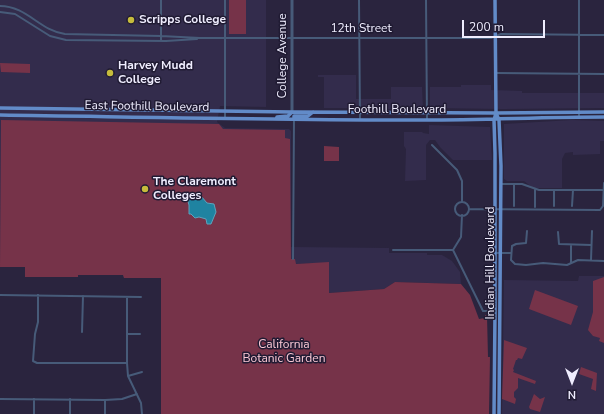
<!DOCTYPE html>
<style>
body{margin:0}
#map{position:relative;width:604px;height:414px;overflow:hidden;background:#2a243e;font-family:"Nunito Sans",sans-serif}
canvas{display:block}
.north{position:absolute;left:552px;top:362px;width:40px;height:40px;-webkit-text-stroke:3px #201b33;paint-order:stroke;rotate:180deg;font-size:11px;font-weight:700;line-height:16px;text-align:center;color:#efedfe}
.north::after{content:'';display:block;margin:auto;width:14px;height:18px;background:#efedfe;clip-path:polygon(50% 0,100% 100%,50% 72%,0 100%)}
.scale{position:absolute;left:462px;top:20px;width:83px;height:18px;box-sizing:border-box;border:2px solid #efedfe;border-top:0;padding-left:5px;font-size:12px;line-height:14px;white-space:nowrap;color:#efedfe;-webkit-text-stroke:3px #201b33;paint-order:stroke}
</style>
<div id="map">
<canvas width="604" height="414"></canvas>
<div class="north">N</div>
<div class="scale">200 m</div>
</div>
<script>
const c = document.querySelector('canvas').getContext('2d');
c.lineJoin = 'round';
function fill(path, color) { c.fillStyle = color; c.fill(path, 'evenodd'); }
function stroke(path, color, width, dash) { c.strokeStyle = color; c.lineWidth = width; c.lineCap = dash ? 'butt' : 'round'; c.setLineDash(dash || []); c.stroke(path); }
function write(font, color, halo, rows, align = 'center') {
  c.font = font + ' "Nunito Sans",sans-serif'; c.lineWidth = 3; c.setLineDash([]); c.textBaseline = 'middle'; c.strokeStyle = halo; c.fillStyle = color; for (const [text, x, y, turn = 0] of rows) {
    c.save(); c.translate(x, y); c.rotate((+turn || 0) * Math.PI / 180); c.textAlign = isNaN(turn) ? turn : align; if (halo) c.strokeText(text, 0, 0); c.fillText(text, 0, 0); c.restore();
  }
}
fill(new Path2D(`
 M0 0H266V107L220 106 217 122 225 128 289 129 291 131V247L389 248V253H427V255H442L452 261 460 272 461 284 395 282 384 289 329 293V263L296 264 161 414V278H124L123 275H78V277H25V267H0Z
 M318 75H356V99H391V87H422L423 109 421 110 380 109 379 108H324V77H318Z
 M461 85H491V90L522 91V93H604V108L503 109 430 108V87H461Z
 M572 120 604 121V141H600V154L573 155V152L565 153 562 159V188H533L524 181H507L504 179V124Z
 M429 125 490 127 492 160H453L440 147 435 140H430L426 145V180L405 181 406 149 404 146V132H422L423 133 429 134Z
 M579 276H604V414H502L504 280 578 281Z`), '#332c4c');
fill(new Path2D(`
 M229 0H246V34H229Z
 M0 63 30 64V73L1 72Z
 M1 120 219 124 223 129 285 130V138L290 139 291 259H295L296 264 329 262V293L384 289 395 282 461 284 470 295 479 319 485 318V315L487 316 488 357H490L489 414H161V278H124L123 275H78V277H25V267H0Z
 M324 146 339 147V161H324Z
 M604 277V343L599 341 600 338 593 336 588 330 593 312V281Z
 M535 290 578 306 571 325 529 309Z
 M504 340 527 348 522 359 518 358 517 360H516L513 369 514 370 513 372 536 381 535 384 518 378V388L514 392V397L516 399 515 404 502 399Z
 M581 367 597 373 596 391 591 389 593 379 579 374Z
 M534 394 540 399 545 397 540 412 530 409 529 407Z`), '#763349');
const water = new Path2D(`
 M188 194 195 197 201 196 207 203 214 204 216 212 211 224H207L206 219 199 217 195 218 191 214H189V205L187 198Z`);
fill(water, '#1f83a1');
stroke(water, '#5da3bd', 1);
stroke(new Path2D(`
 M161 0V41
 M225 0V118
 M359 0 360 120
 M426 0 427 120
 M0 6C27 6 40 31 65 34L161 36 200 38H491L501 34 604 35
 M0 12 15 14 50 36 66 40 166 41 197 39
 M496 73 604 74
 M579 117V0
 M432 145 457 170 462 181V202
 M501 184H522L539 190H602
 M554 190V206
 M455 209a7 7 0 1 1 14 0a7 7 0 1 1-14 0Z
 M514 206V184
 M572 206 573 190
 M535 207V190
 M469 209 600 210 603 206 604 183
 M462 215 461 237 453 250 483 311H495
 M527 231 526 243 516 244 512 246 511 260 515 264 526 265 543 263 567 265 578 260 604 261
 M558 232 559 244 591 245
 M571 245V263
 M393 250H453
 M495 253H511
 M293 259 294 119
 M591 260 592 231
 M0 295 141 297
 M38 295V322L35 334 33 361 37 363H127
 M127 297V363L128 376 141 403 142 414
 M82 332 83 296
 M127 334H140
 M128 376 142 372
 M0 399 105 400 122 399 137 394
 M34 399V414
 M105 400V414
 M70 414V399`), '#475b79', 2);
stroke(new Path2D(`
 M292 112V0`), '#475b79', 3);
stroke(new Path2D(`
 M0 108 292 112 496 113 604 112
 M496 113 499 120 501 166 499 414
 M0 115C142 117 283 120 425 120 485 120 544 117 604 117
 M277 117 288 116 292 112
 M294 119V116H308L313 112
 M494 414 495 311V153L494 120 496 113 495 0`), '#628bc8', 3.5);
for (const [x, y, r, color] of [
 [131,20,4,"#c6bc3c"],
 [110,73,4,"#c6bc3c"],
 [145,189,4,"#c6bc3c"]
]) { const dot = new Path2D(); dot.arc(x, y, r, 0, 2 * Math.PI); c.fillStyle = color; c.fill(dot); stroke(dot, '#201b33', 1.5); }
write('bold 12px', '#efedfe', '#201b33', [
 ["Scripps College",139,20],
 ["Harvey Mudd",118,66],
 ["College",118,80],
 ["The Claremont",153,182],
 ["Colleges",153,196]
], 'left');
write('12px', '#efedfe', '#201b33', [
 ["12th Street",361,29],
 ["College Avenue",283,56,-90],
 ["East Foothill Boulevard",147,107,1],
 ["Foothill Boulevard",397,110],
 ["Indian Hill Boulevard",491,263,-90]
]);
write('12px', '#fcc8d5', '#201b33', [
 ["California",284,345],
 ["Botanic Garden",284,359]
]);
</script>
